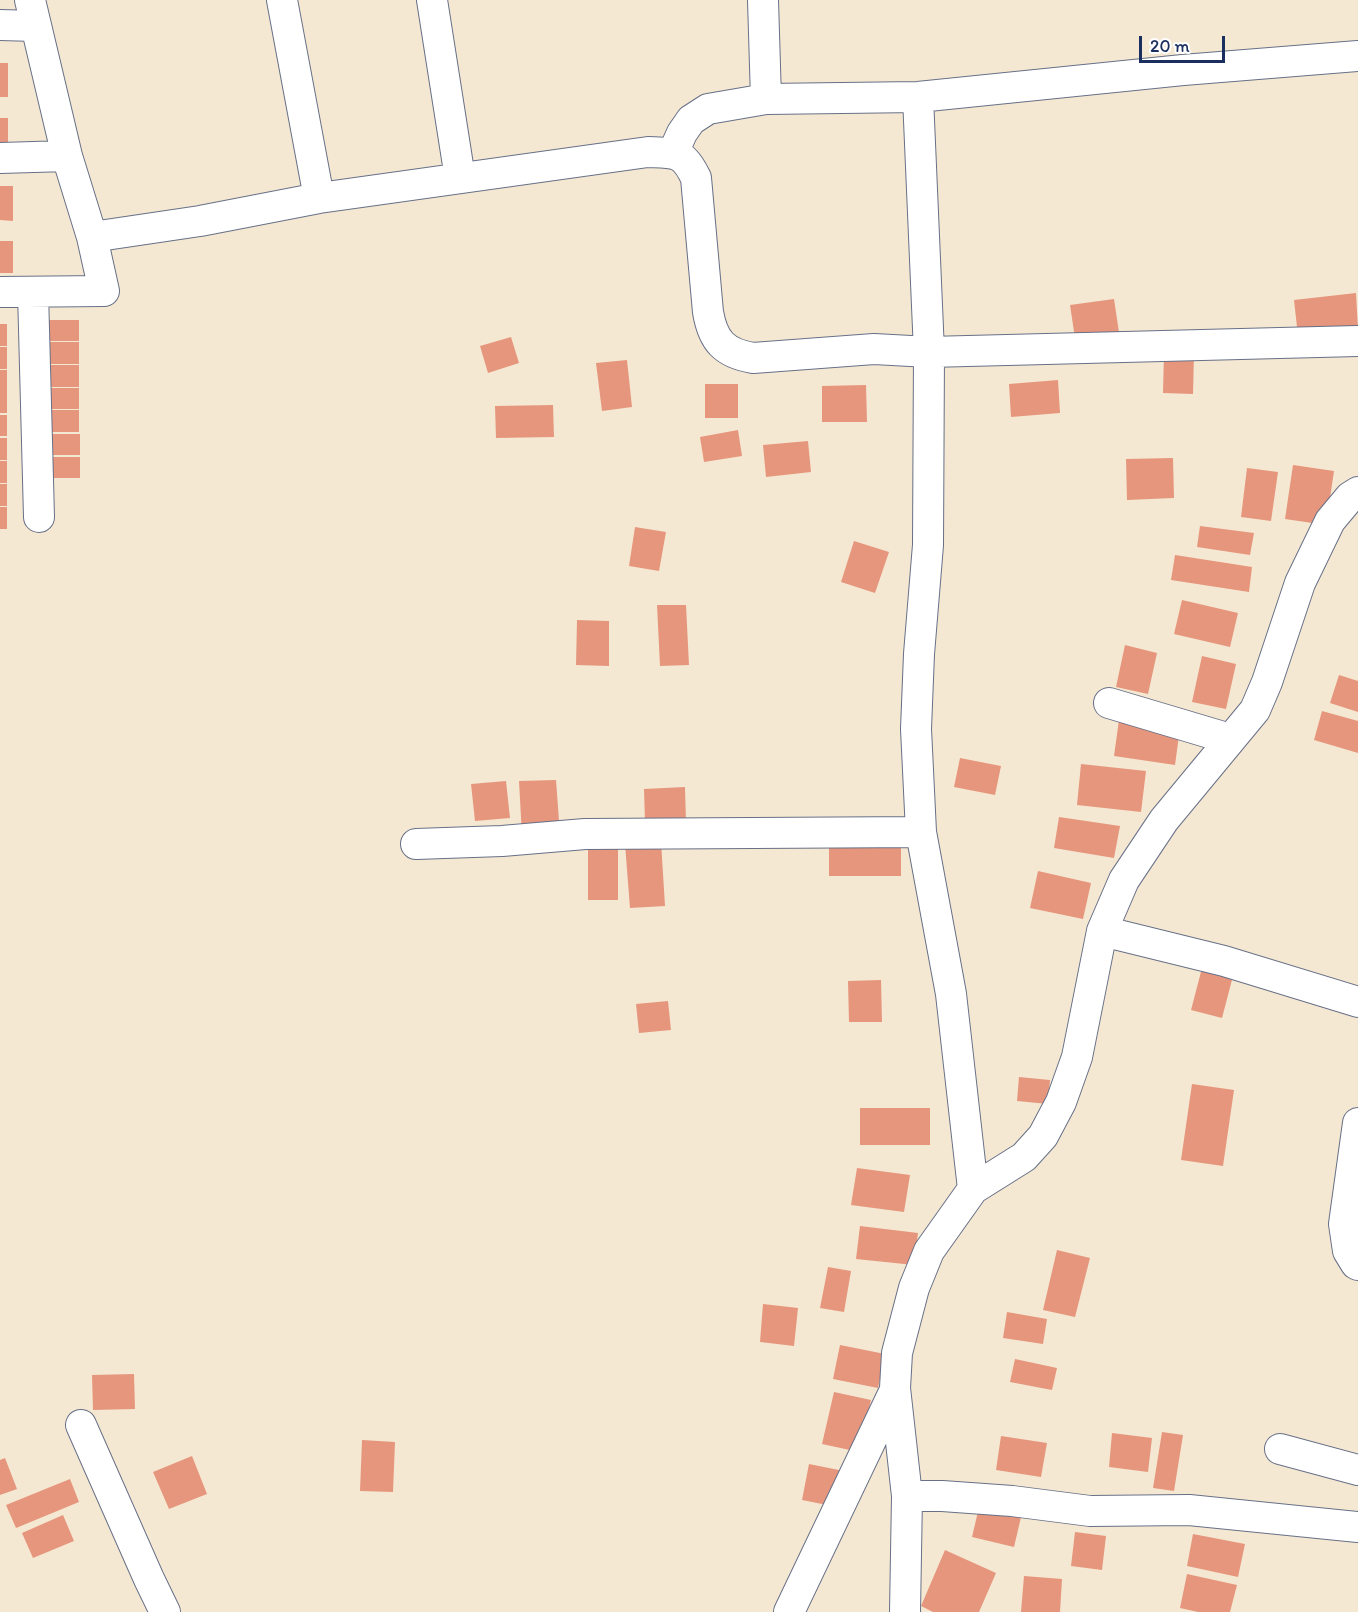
<!DOCTYPE html>
<style>
body{margin:0}
#map{position:relative;width:1358px;height:1612px;overflow:hidden;background:#f5e8d2;font-family:Itim,sans-serif}
canvas{display:block}
.scale{position:absolute;left:1139px;top:36px;width:86px;height:27px;box-sizing:border-box;border:3px solid #1b2f5e;border-top:0;padding-left:8px;font-size:18px;line-height:21px;white-space:nowrap;color:#1b2f5e;-webkit-text-stroke:4px #fff;paint-order:stroke}
</style>
<div id="map">
<canvas width="1358" height="1612"></canvas>
<div class="scale">20 m</div>
</div>
<script>
const c = document.querySelector('canvas').getContext('2d');
c.lineJoin = 'round';
function fill(path, color) { c.fillStyle = color; c.fill(path, 'evenodd'); }
function stroke(path, color, width, dash) { c.strokeStyle = color; c.lineWidth = width; c.lineCap = dash ? 'butt' : 'round'; c.setLineDash(dash || []); c.stroke(path); }
fill(new Path2D(`
 M0 63H8V97H0Z
 M0 118H8V151H0Z
 M0 186H13V221L0 220Z
 M0 241H13V273H0Z
 M1356 293 1358 329 1298 336 1294 300Z
 M1114 299 1120 339 1076 345 1070 305Z
 M45 320H79V341H45Z
 M0 324H7V346H0Z
 M511 337 519 363 488 373 480 346Z
 M45 342H79V364H45Z
 M0 347H7V369H0Z
 M1164 353H1194L1193 394 1163 393Z
 M627 360 632 407 602 411 596 363Z
 M45 365H79V387H45Z
 M0 370H7V413H0Z
 M1058 380 1060 413 1011 417 1009 384Z
 M705 384H738V418H705Z
 M866 385 867 422H822V386Z
 M45 388H79V409H45Z
 M553 405 554 437 496 438 495 406Z
 M45 410H79V432H45Z
 M0 415H7V436H0Z
 M738 430 742 456 704 462 700 437Z
 M45 434H80V455H45Z
 M0 438H7V460H0Z
 M808 441 811 472 766 477 763 445Z
 M45 457H80V478H45Z
 M1173 458 1174 498 1127 500 1126 459Z
 M0 461H7V483H0Z
 M1293 465 1334 471 1326 525 1285 519Z
 M1247 468 1278 472 1271 521 1241 517Z
 M0 484H7V506H0Z
 M0 507H7V529H0Z
 M1200 526 1254 533 1250 555 1197 547Z
 M635 527 666 532 659 571 629 566Z
 M854 541 889 552 875 593 841 582Z
 M1175 555 1252 567 1249 592 1171 580Z
 M1182 600 1238 613 1230 647 1174 634Z
 M657 605H686L689 665 660 666Z
 M577 620 609 621V666L576 665Z
 M1125 645 1157 653 1148 694 1116 687Z
 M1202 656 1236 664 1226 709 1192 702Z
 M1339 675 1358 681V712L1330 703Z
 M1322 711 1358 721V753L1314 740Z
 M1119 720 1180 728 1175 765 1114 756Z
 M960 758 1001 766 995 795 954 787Z
 M1081 764 1146 771 1141 812 1077 805Z
 M556 780 560 834 522 836 519 781Z
 M506 781 510 818 475 821 471 784Z
 M685 787 686 822 645 823 644 789Z
 M1059 817 1120 826 1114 858 1054 848Z
 M588 839H618V900H588Z
 M661 841 665 906 630 908 625 844Z
 M829 847H901V876H829Z
 M1038 871 1091 883 1083 919 1030 908Z
 M1202 968 1233 976 1222 1018 1191 1010Z
 M881 980 882 1022H849L848 981Z
 M668 1001 671 1030 639 1033 636 1004Z
 M1019 1077 1050 1080 1048 1104 1017 1101Z
 M1192 1084 1234 1090 1223 1166 1181 1160Z
 M860 1108H930V1145H860Z
 M857 1168 910 1175 904 1212 851 1205Z
 M860 1226 918 1233 914 1265 856 1259Z
 M1057 1250 1090 1258 1075 1317 1043 1310Z
 M828 1267 851 1271 844 1312 820 1308Z
 M763 1304 798 1308 794 1346 760 1342Z
 M1007 1312 1047 1319 1043 1344 1003 1338Z
 M840 1345 885 1354 878 1388 833 1379Z
 M1015 1359 1057 1368 1052 1390 1010 1382Z
 M134 1374 135 1409 93 1410 92 1375Z
 M834 1392 871 1400 859 1452 822 1444Z
 M1162 1432 1183 1435 1174 1491 1153 1488Z
 M1112 1433 1152 1438 1148 1472 1109 1467Z
 M1001 1436 1047 1443 1041 1477 996 1470Z
 M362 1440 395 1442 393 1492 360 1491Z
 M192 1456 207 1494 169 1509 153 1472Z
 M5 1458 17 1489 0 1495V1460Z
 M809 1464 844 1471 837 1507 802 1500Z
 M70 1479 79 1502 16 1528 6 1505Z
 M980 1503 1022 1513 1014 1547 972 1537Z
 M63 1515 74 1541 33 1558 22 1533Z
 M1075 1532 1106 1536 1102 1570 1071 1566Z
 M1193 1534 1245 1544 1238 1577 1187 1566Z
 M945 1550 996 1573 979 1612H933L921 1606Z
 M1187 1574 1237 1585 1230 1612H1198L1180 1608Z
 M1024 1576 1062 1579 1060 1612H1021Z`), '#e6967d');
const minor = new Path2D(`
 M282 0 319 198
 M432 0 460 178
 M763 0 766 99
 M0 25 35 26
 M918 97 929 352 1358 341
 M673 153 682 133 691 120 708 109 766 99 918 97 1183 70 1358 56
 M0 158 67 156
 M92 237 200 221 319 198 648 152C676 153 683 151 696 178L708 312C713 341 724 353 753 358L874 349 929 352 928 545 919 654 916 729 921 832 951 994 973 1189
 M0 292 104 291 92 237 67 156 30 0
 M33 292 39 517
 M1109 703 1230 739
 M416 844 502 841 585 834 921 832
 M1102 931 1224 961 1358 1002
 M1358 1123 1344 1224 1348 1251 1356 1264 1358 1265
 M81 1425 149 1579 165 1612
 M1280 1449 1358 1470
 M907 1496H942L1012 1501 1090 1511 1189 1510 1358 1527
 M789 1612 895 1390
 M905 1612 907 1496 895 1388 897 1353 914 1288 929 1251 973 1189 1024 1157 1043 1136 1061 1102 1077 1057 1102 931 1124 880 1164 820 1255 710 1267 682 1300 583 1330 521 1350 497 1358 492`);
stroke(minor, '#677087', 32);
stroke(minor, '#fff', 30);
</script>
